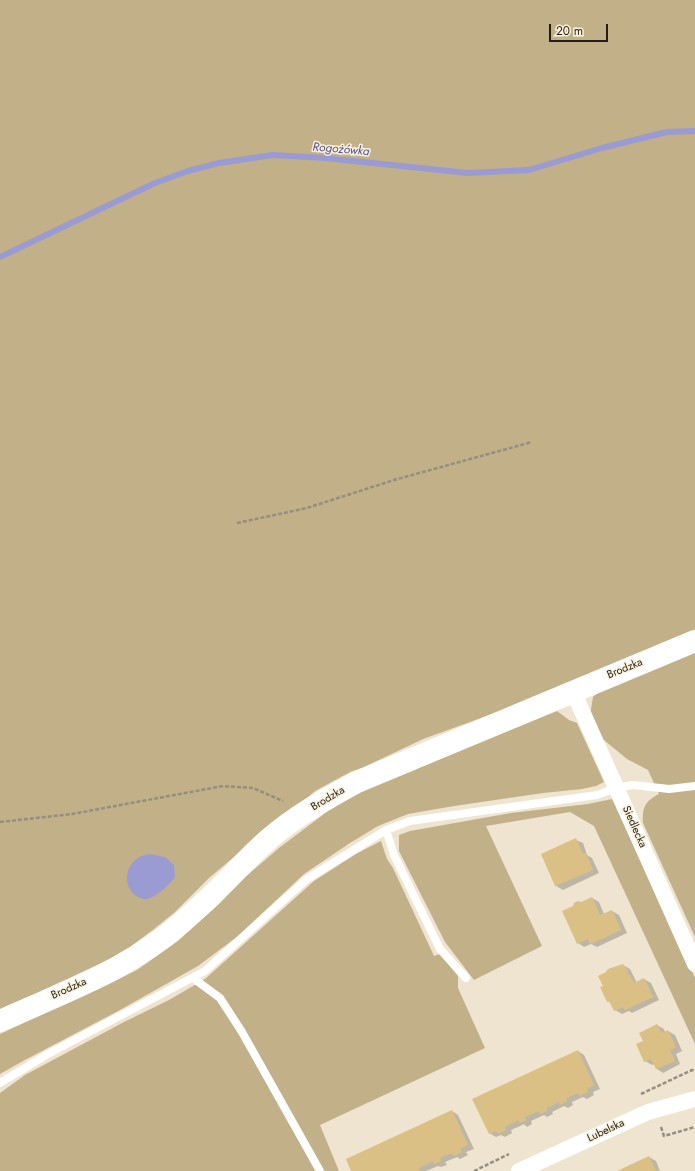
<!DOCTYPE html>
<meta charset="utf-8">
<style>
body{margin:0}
#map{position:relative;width:695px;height:1171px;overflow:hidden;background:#eee4cf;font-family:Jost,sans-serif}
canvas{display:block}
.scale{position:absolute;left:549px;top:24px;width:59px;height:18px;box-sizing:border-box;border:2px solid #231f18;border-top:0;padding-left:5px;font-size:12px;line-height:14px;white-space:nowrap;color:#231f18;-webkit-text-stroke:3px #fbf2dd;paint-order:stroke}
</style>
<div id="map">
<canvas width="695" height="1171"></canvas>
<div class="scale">20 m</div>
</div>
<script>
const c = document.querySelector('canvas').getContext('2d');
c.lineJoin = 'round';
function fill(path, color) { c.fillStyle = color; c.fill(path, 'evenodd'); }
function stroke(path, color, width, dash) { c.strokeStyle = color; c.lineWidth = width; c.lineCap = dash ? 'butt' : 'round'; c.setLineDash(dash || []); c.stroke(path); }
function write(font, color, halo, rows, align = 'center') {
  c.font = font + ' Jost,sans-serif'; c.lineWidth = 3; c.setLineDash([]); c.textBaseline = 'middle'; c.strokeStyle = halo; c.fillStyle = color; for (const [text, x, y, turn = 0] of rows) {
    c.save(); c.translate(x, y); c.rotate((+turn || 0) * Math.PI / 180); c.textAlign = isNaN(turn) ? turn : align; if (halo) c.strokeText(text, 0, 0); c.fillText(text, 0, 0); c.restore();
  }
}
fill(new Path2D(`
 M0 0H695V633L531 700 423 739 362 768 352 771 315 791 302 803 266 830 209 878 175 912 154 929 130 947 110 959 0 1010Z
 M695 650V937L643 823C642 808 645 801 659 794L648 770 627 759 599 736 590 716 593 697 605 686Z
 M557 711 569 720 577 723 604 782 596 786 582 789 543 793 454 806 408 814 378 826 350 843 304 874 238 936 198 966 120 1010 23 1061 0 1074V1034L111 983 137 970 178 941 220 903 236 885 279 848 328 811 362 791Z
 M612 799 695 978V1044L594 826 570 812 486 826 542 946 474 980 445 942 399 851V835L410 831 511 813 588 804Z
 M381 841 387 859 393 868 434 956 440 954 458 976V988L485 1048 320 1125 339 1171H0V1093L25 1075 124 1022 169 1000 205 979 314 881 356 854Z`), '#c2b089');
fill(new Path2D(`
 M149 854 165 857 174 865 175 878C168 885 157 897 147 899 144 900 141 898 138 897 125 890 123 871 135 860 138 857 145 855 149 854Z`), '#9a9bd3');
fill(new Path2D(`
 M576 840 583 843 587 855 592 858 599 873 563 890 556 886 543 854Z
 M592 898 599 902 604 914 612 911 619 915 627 933 597 947 591 944 584 947 578 943 581 903Z
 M623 965 630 969 637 983 644 979 651 983 659 1000 632 1013 629 1011 622 1014 615 1010 612 1004 608 1001Z
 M657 1025 664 1029 665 1032 668 1031 675 1035 682 1051 676 1054 680 1064 663 1073 657 1069 654 1064 652 1065 645 1061 644 1042Z
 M578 1051 584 1055 600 1089 593 1092 594 1095 587 1099 583 1097 572 1102 573 1105 568 1108 564 1106 552 1112 553 1114 547 1117 544 1115 531 1121 532 1124 527 1127 524 1124 518 1127 511 1130 512 1133 505 1137 501 1135 496 1137 489 1133Z
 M452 1111 458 1115 474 1149 466 1152 468 1155 460 1159 457 1157 445 1162 447 1165 441 1167 438 1166 426 1171H352Z
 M649 1157 656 1161 660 1171H619Z`), '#0003');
stroke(new Path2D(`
 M0 257 155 183 188 171 219 163 273 155 325 158 468 173 529 170 602 148 667 132 695 131`), '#9a9bd3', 6);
fill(new Path2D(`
 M576 838 583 854 586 853 593 870 555 886 541 854Z
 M592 897 600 915 612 910 621 930 590 944 588 939 577 944 562 911 573 906 574 903 578 901 581 902Z
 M623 964 628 971V975H630L634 983 644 978 653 997 625 1010 623 1007 614 1011 609 1001 607 1002 600 987 603 986 598 976 606 972 608 969Z
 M657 1024 662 1033 668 1030 676 1047 670 1050 675 1061 656 1069 651 1059 644 1062 636 1044 643 1041 639 1033Z
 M578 1050 594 1085 587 1089 588 1092 580 1096 578 1093 566 1098 567 1101 560 1105 559 1102 546 1108 547 1111 540 1114 539 1111 525 1117 526 1120 520 1123 518 1120 511 1124 505 1127 506 1130 498 1134 496 1131 489 1134 472 1099Z
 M452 1110 468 1145 460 1149 462 1152 453 1156 452 1153 440 1158 441 1161 434 1164 433 1161 419 1168 421 1171H351L346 1159Z
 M649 1156 656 1171H617Z`), '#dbc085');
stroke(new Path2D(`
 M237 523 307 508 394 480 532 442
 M0 822 72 814 223 786 253 788 283 801
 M641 1094 692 1070 695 1071
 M661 1127 664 1136 695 1127
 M474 1171 509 1154`), '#958e7f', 2.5, [4, 2]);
stroke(new Path2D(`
 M386 830 394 855 440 949 466 978
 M193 978 220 998 242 1032 320 1171
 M0 1083 48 1054 205 971 307 879 386 830 410 821 597 795 616 788 633 785 669 789 695 786`), '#fff', 8);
stroke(new Path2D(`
 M573 691 695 964
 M519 1171 648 1112 695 1099`), '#fff', 16);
stroke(new Path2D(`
 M0 1021C56 996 116 974 164 937 181 924 197 909 212 895 232 876 250 855 270 838 297 815 327 798 357 782L695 641`), '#fff', 22);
write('11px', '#231f18', '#fbf2dd', [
 ["Brodzka",625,669,-22],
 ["Brodzka",328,799,-31],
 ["Siedlecka",634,827,66],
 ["Brodzka",69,989,-24],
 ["Lubelska",606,1131,-25]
]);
write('italic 12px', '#504c93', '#fbf2dd', [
 ["Rogożówka",341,150,5]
]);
</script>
